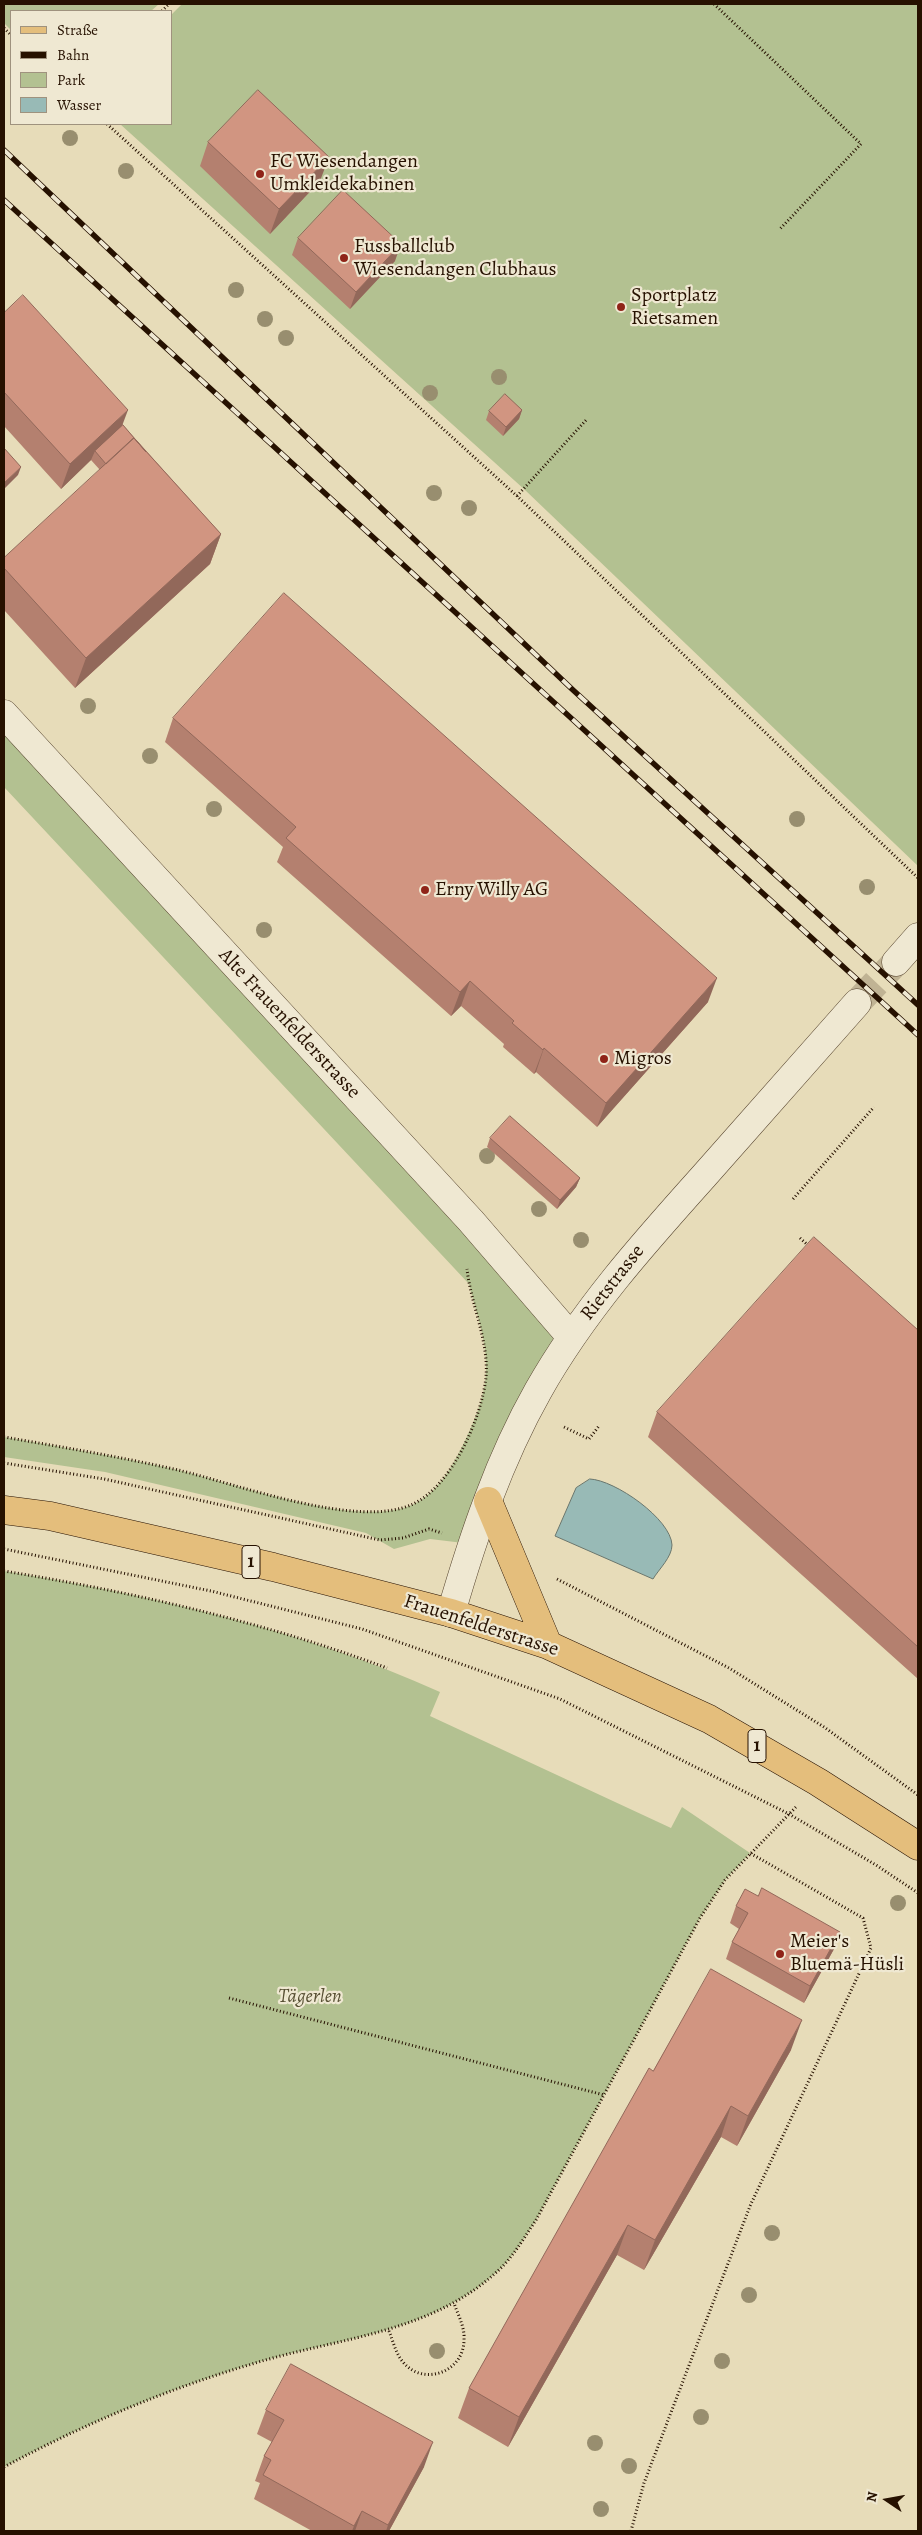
<!DOCTYPE html>
<meta charset="utf-8">
<style>
body{margin:0}
#map{position:relative;width:922px;height:2535px;overflow:hidden;background:#e7dcb9;font-family:Alegreya,serif}
canvas{display:block}
.frame{position:absolute;inset:0;border:5px solid #261100;pointer-events:none}
.legend{position:absolute;left:10px;top:10px;width:162px;height:115px;box-sizing:border-box;background:#efe8d2;border:1px solid #9f927e;margin:0;padding:6px 9px;list-style:none;font-size:15px;color:#261100}
.legend li{display:flex;align-items:center;gap:10px;height:25px}
.legend b{width:25px;border:1px solid #9f927e}
.north{position:absolute;left:862px;top:2475px;width:50px;height:50px;-webkit-text-stroke:4px #efe8d2;paint-order:stroke;rotate:282deg;font-size:14px;font-weight:700;line-height:20px;text-align:center;color:#261100}
.north::after{content:'';display:block;margin:auto;width:18px;height:22px;background:#261100;clip-path:polygon(50% 0,100% 100%,50% 72%,0 100%)}
</style>
<div id="map">
<canvas width="922" height="2535"></canvas>
<div class="frame"></div>
<ul class="legend">
<li><b style="height:6px;background:#e4be7c"></b>Straße</li>
<li><b style="height:6px;background:#261100"></b>Bahn</li>
<li><b style="height:14px;background:#b3c191"></b>Park</li>
<li><b style="height:14px;background:#98bab6"></b>Wasser</li>
</ul>
<div class="north">N</div>
</div>
<script>
const c = document.querySelector('canvas').getContext('2d');
c.lineJoin = 'round';
function fill(path, color) { c.fillStyle = color; c.fill(path, 'evenodd'); }
function stroke(path, color, width, dash) { c.strokeStyle = color; c.lineWidth = width; c.lineCap = dash ? 'butt' : 'round'; c.setLineDash(dash || []); c.stroke(path); }
function write(font, color, halo, rows, align = 'center') {
  c.font = font + ' Alegreya,serif'; c.lineWidth = 4.5; c.setLineDash([]); c.textBaseline = 'middle'; c.strokeStyle = halo; c.fillStyle = color; for (const [text, x, y, turn = 0] of rows) {
    c.save(); c.translate(x, y); c.rotate((+turn || 0) * Math.PI / 180); c.textAlign = isNaN(turn) ? turn : align; if (halo) c.strokeText(text, 0, 0); c.fillText(text, 0, 0); c.restore();
  }
}
fill(new Path2D(`
 M4 4H159L151 11H11V30L4 23Z
 M182 4H918V866L525 490 120 124H171V15Z
 M4 714 571 1337 472 1544 430 1539 394 1549 366 1533 105 1472 4 1457V1437C62 1447 121 1457 178 1470 237 1484 360 1530 414 1504 438 1492 450 1470 462 1447 474 1422 487 1394 486 1365 486 1338 475 1309 469 1284L4 787Z
 M4 1571C152 1595 303 1630 440 1692L430 1716 671 1828 682 1807 750 1853 725 1880 700 1918 536 2220C526 2235 516 2252 503 2266 434 2334 339 2337 252 2364 167 2389 82 2425 4 2467Z`), '#b3c191');
const water = new Path2D(`
 M590 1479C615 1480 671 1519 672 1545 672 1557 659 1569 653 1579L555 1536 576 1488Z`);
fill(water, '#98bab6');
stroke(water, '#6a766d', 1);
stroke(new Path2D(`
 M857 1003 896 962`), '#c0b394', 28, [28, 14]);
const minor = new Path2D(`
 M4 714 471 1221 571 1337
 M896 962 918 937
 M451 1613C473 1537 499 1460 538 1391 583 1311 643 1244 704 1176 755 1119 806 1061 857 1003`);
const primary = new Path2D(`
 M488 1501 548 1645
 M4 1510 50 1516 273 1567 451 1613 548 1645 709 1719 818 1782 918 1846`);
stroke(minor, '#56442e', 29);
stroke(primary, '#261100', 29);
stroke(new Path2D(`
 M714 4 861 144 779 230
 M162 11 169 4
 M4 28 11 35
 M107 124 517 496 918 878
 M517 496 587 419
 M793 1199 874 1107
 M800 1238 810 1247
 M564 1427 589 1439 599 1426
 M4 1437C62 1447 121 1457 178 1470 237 1484 359 1530 413 1504 452 1486 482 1417 486 1377 489 1341 471 1305 467 1269
 M4 1463 104 1479 380 1540 403 1538 429 1529 442 1533
 M4 1549 211 1591 362 1629 560 1699 789 1814 876 1865 918 1893
 M4 1571C133 1592 264 1622 387 1668
 M557 1579 729 1668 824 1727 918 1795
 M229 1998 604 2095
 M389 2331C393 2341 396 2354 403 2362 423 2387 464 2372 464 2340 465 2327 458 2315 454 2303
 M4 2467C82 2425 167 2389 252 2364 339 2337 434 2334 503 2266 516 2252 526 2235 536 2220L700 1918 725 1880 796 1807
 M631 2531 644 2483 750 2206 871 1948 863 1918 750 1853`), '#261100', 3, [1, 2.5]);
stroke(minor, '#efe8d2', 28);
stroke(primary, '#e4be7c', 28);
const rail = new Path2D(`
 M4 150 573 690 918 1005
 M4 200 918 1035`);
stroke(rail, '#261100', 5.5);
stroke(rail, '#efe8d2', 4, [11]);
c.fillStyle = '#988e6f';
for (const [x, y] of [
 [70,138],
 [126,171],
 [236,290],
 [265,319],
 [286,338],
 [499,377],
 [430,393],
 [434,493],
 [469,508],
 [88,706],
 [150,756],
 [214,809],
 [797,819],
 [867,887],
 [264,930],
 [487,1156],
 [539,1209],
 [581,1240],
 [898,1903],
 [772,2233],
 [749,2295],
 [437,2351],
 [722,2361],
 [701,2417],
 [595,2443],
 [629,2466],
 [601,2509]
]) { c.beginPath(); c.arc(x, y, 8, 0, 2 * Math.PI); c.fill(); }
fill(new Path2D(`
 M208 142 320 181 270 234 200 166Z
 M298 238 395 261 350 309 292 255Z
 M4 313 123 425 221 534 210 564 75 688 4 610V558L100 470 91 460 61 489 4 426Z
 M522 410 519 419 503 436 486 420 489 411Z
 M173 718 708 1002 597 1127 536 1072 534 1074 503 1047 504 1044 461 1006 451 1016 277 862 283 847 165 742Z
 M490 1138 580 1178 576 1187 557 1209 487 1147Z
 M918 1330V1679L648 1437 657 1412Z
 M736 1906 834 1949 804 2003 726 1959 732 1942 739 1929 730 1923Z
 M791 2050 737 2146 721 2137 644 2270 617 2255 508 2447 458 2418 469 2388 653 2071Z
 M266 2410 424 2467 389 2531H312L254 2499 260 2483 255 2481 264 2456 272 2442 257 2434Z`), '#b4806f');
fill(new Path2D(`
 M329 157 320 181 270 234 279 209Z
 M401 244 395 261 350 309 356 292Z
 M128 410 119 434 95 451 91 460 61 489 70 464Z
 M522 410 519 419 503 436 506 427Z
 M21 467 18 475 4 489V483Z
 M221 534 210 564 75 688 86 658Z
 M717 978 708 1002 597 1127 606 1103Z
 M470 981 461 1006 451 1016 460 992Z
 M544 1048 536 1072 534 1074 543 1050Z
 M580 1178 576 1187 557 1209 560 1200Z
 M840 1932 834 1949 804 2003 810 1986Z
 M802 2020 791 2050 737 2146 748 2116Z
 M731 2106 721 2137 644 2270 655 2240Z
 M628 2225 617 2255 508 2447 519 2417Z
 M433 2442 424 2467 389 2531H386L388 2525Z
 M362 2511 355 2531H352L354 2526Z`), '#92685a');
const building = new Path2D(`
 M258 90 329 157 279 209 208 142Z
 M343 190 401 244 356 292 298 238Z
 M23 295 128 410 70 464 4 392V313Z
 M505 394 522 410 506 427 489 411Z
 M123 425 146 452 134 438 106 464 95 451Z
 M134 438 221 534 86 658 4 568V558Z
 M4 448 21 467 4 483Z
 M284 593 717 978 606 1103 544 1048 543 1050 512 1023 514 1021 470 981 460 992 286 838 296 827 173 718Z
 M510 1116 580 1178 560 1200 490 1138Z
 M814 1237 918 1330V1647L657 1412Z
 M762 1888 840 1932 810 1986 732 1942 748 1913 736 1906 745 1889 758 1896Z
 M711 1969 802 2020 748 2116 731 2106 655 2240 628 2225 519 2417 469 2388 649 2068 653 2071Z
 M291 2364 433 2442 388 2525 362 2511 354 2526 263 2475 271 2460 264 2456 284 2420 266 2410Z`);
fill(building, '#d19581');
stroke(building, '#92685a', 1);
for (const [x, y, r, color] of [
 [260,174,5,"#8f2418"],
 [344,258,5,"#8f2418"],
 [621,307,5,"#8f2418"],
 [425,890,5,"#8f2418"],
 [604,1059,5,"#8f2418"],
 [780,1954,5,"#8f2418"]
]) { const dot = new Path2D(); dot.arc(x, y, r, 0, 2 * Math.PI); c.fillStyle = color; c.fill(dot); stroke(dot, '#efe8d2', 2); }
for (const [x, y, w] of [
 [251,1562,18],
 [757,1746,18]
]) { const box = new Path2D(); box.roundRect(x - w / 2, y - 16.5, w, 33, 4); c.fillStyle = '#efe8d2'; c.fill(box); stroke(box, '#261100', 1); }
write('bold 19px', '#261100', null, [
 ["1",251,1562],
 ["1",757,1746]
]);
write('20px', '#261100', '#efe8d2', [
 ["FC Wiesendangen",270,162],
 ["Umkleidekabinen",270,185],
 ["Fussballclub",354,247],
 ["Wiesendangen Clubhaus",354,270],
 ["Sportplatz",631,296],
 ["Rietsamen",631,319],
 ["Erny Willy AG",435,890],
 ["Migros",614,1059],
 ["Meier's",790,1942],
 ["Bluemä-Hüsli",790,1965]
], 'left');
write('20px', '#261100', '#efe8d2', [
 ["Alte Frauenfelderstrasse",289,1024,47],
 ["Rietstrasse",613,1283,-52],
 ["Frauenfelderstrasse",481,1626,18]
]);
write('italic 20px', '#574f33', '#efe8d2', [
 ["Tägerlen",310,1997]
]);
</script>
